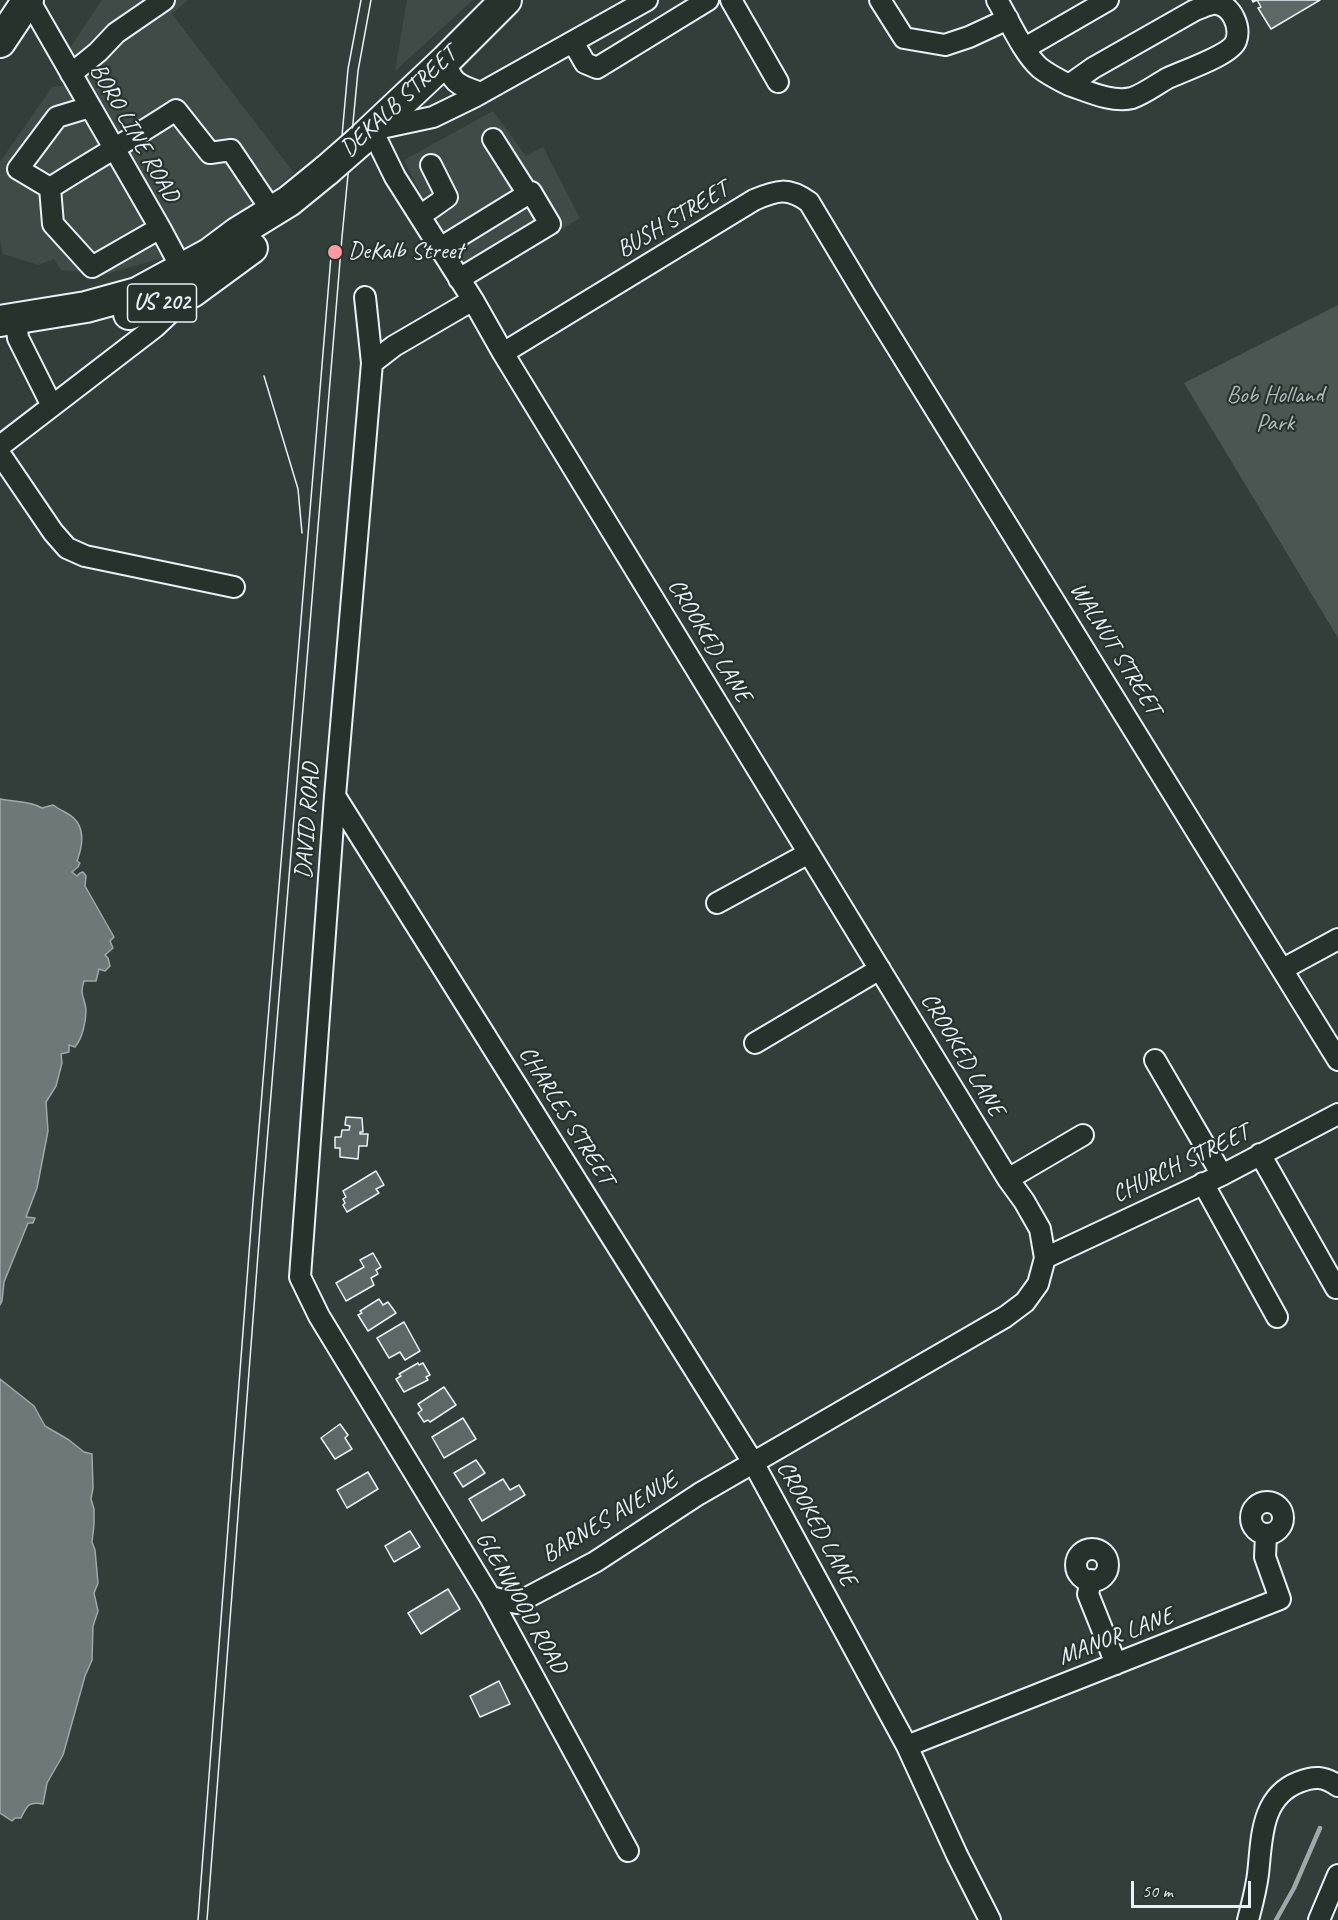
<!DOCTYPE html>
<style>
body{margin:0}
#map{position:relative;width:1338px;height:1920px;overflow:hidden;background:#323e39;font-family:Caveat,sans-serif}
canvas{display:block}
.scale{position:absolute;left:1131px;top:1881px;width:120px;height:27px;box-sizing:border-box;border:3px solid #e8f1f8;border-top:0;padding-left:8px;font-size:18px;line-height:21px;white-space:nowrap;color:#e8f1f8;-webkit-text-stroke:4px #26332d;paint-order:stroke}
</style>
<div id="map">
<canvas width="1338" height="1920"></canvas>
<div class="scale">50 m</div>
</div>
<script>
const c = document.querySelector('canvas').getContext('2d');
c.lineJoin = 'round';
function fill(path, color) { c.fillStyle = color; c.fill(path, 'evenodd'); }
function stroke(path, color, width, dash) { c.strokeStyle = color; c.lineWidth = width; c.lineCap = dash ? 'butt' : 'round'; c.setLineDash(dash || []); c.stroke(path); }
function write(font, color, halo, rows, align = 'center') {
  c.font = font + ' Caveat,sans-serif'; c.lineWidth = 4.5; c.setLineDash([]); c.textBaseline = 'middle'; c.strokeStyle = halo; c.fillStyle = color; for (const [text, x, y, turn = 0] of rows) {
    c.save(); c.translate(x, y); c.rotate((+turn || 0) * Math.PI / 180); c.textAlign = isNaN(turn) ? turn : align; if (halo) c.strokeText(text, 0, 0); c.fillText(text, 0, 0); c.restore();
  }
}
fill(new Path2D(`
 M102 0H188L172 14 294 173 231 225 195 251 184 248 70 48Z
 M407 0H473L395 71Z
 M67 85 115 169 162 258 100 276 83 272 61 270 54 259 38 265 3 254 0 242V162L52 87Z
 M493 111 526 156 543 147 580 218 474 284 419 191 404 160Z`), '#3f4b46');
fill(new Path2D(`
 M1338 305V638L1184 383Z`), '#495651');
const water = new Path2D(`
 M0 799C14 802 30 801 42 808L53 805C59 809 65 812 70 815 86 826 83 845 77 861L80 863 78 867 72 872 77 876 80 873 83 872 86 876 85 886 114 937 110 941 113 948 105 955 108 958 110 966 105 971 99 969 96 981H84C79 996 85 997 86 1010 86 1022 82 1039 75 1047L69 1045V1052L61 1054 62 1063 56 1086 46 1102 48 1131 37 1188 26 1217 35 1218 33 1223H28L4 1282 2 1301 0 1305Z
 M0 1379 34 1406 45 1426 69 1440 84 1452 92 1454 93 1488 91 1499 94 1509V1525L92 1542 95 1550 98 1583 94 1593 98 1611 93 1626 92 1660 85 1676 63 1755 47 1783 43 1804C28 1801 27 1806 21 1818H15L12 1821 0 1813Z`);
fill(water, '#6d7978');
stroke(water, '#9ea9ab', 1.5);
stroke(new Path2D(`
 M1276 1920 1294 1888 1320 1828`), '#9ea9ab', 4.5);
const building = new Path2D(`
 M1252 0H1320L1271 29 1258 8 1261 7 1257 0 1253 2Z
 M346 1117 362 1118 363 1132H360V1134H368L367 1146H359L358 1159 340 1157V1148H335V1137H341L342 1130H349L350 1126 345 1125Z
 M376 1171 384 1185 376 1189 379 1193 347 1212 343 1205 345 1203 343 1199 346 1197 343 1191Z
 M373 1253 381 1267 376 1270 378 1274 371 1278 374 1285 346 1301 336 1283 364 1267 360 1260Z
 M379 1299 383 1305 388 1302 396 1313 368 1331 358 1315 362 1313 360 1311Z
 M404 1322 420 1351 405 1360 400 1352 389 1358 377 1338Z
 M418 1363 419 1365 423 1363 430 1375 426 1377 428 1380 404 1392 396 1379 401 1376 399 1374Z
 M444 1387 456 1405 430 1422 428 1420 424 1422 418 1413 422 1410 418 1404Z
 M463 1418 476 1439 444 1458 432 1437Z
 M340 1424 348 1435 345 1438 352 1449 335 1459 321 1438Z
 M476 1460 485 1473 463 1487 454 1473Z
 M368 1472 378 1489 347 1508 337 1490Z
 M503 1479 510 1490 519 1485 525 1495 482 1521 469 1499Z
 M410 1531 420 1547 394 1562 385 1546Z
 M448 1589 460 1609 421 1634 408 1613Z
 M499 1681 510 1704 480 1717 470 1696Z`);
fill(building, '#5c6865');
stroke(building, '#e8f1f8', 1.5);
const minor = new Path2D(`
 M731 0 778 82
 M880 0 904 38 945 45 969 37 1008 19
 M997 0C1009 20 1023 53 1040 68 1049 75 1059 80 1069 85L1093 68 1195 10C1202 8 1210 3 1217 4 1232 6 1241 27 1236 41 1231 55 1183 71 1168 78 1157 84 1144 94 1132 98 1112 103 1087 91 1069 85
 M573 42 585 63 597 68 708 0
 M1025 48 1108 0
 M446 60C451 84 459 85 481 93
 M71 74 98 52 116 33 164 0
 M90 107 57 117 18 169 50 188C92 161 135 137 176 110L210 153 231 150 272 211
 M493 139 528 194
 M50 188 53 224 92 267 160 228
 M420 216 447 197 431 165
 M440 248 531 192 550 224 459 279
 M365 297 372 363
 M473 300 394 346 372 363 335 796 300 1277 319 1316 490 1597 628 1851
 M16 320 18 338 52 406
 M503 353 754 200C777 190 788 187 809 202L866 297 1338 1060
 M0 446 155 327 192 292 182 269 160 228 29 0
 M0 454 53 532 67 548 85 556 234 587
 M335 796 754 1464 907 1746 957 1855 990 1920
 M717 903 809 853
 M1283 969 1338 939
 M755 1043 880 969
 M1155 1060 1222 1175
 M1260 1154 1336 1288
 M1008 1179 1083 1135
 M1203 1183 1277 1317
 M1045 1258 1222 1175 1338 1114
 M1251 1518a16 16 0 1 1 32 0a16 16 0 1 1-32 0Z
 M1076 1565a16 16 0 1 1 32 0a16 16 0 1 1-32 0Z
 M1091 1580 1088 1594 1116 1664
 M490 1597 517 1603 595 1562 699 1494 1005 1317 1025 1302 1038 1284 1045 1258 1040 1229 1024 1201 1008 1179 503 353 473 300 395 177 372 130 433 117 474 97 647 0
 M907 1746 1280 1599 1265 1557 1266 1535
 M1248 1920C1252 1905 1256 1890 1258 1874 1262 1840 1260 1797 1299 1782 1314 1776 1324 1776 1338 1786
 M1319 1920 1338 1875`);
const highway = new Path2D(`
 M0 42 28 0
 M359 142 446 60 506 0
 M129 314 192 292 252 248
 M0 321 86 307 137 293 209 254 237 233 289 201 327 170`);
stroke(minor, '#e8f1f8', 24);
stroke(highway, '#e8f1f8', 34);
stroke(minor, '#26332d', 20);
stroke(highway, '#26332d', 30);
stroke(new Path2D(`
 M338 181 348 69 361 0
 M264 376 298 489 302 533
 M198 1920 252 1214 331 256
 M207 1920 261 1215 342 237 358 71 371 0`), '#e8f1f8', 1.5);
const highwayBridge = new Path2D(`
 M327 170 359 142`);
stroke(highwayBridge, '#e8f1f8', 34, []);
stroke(highwayBridge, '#26332d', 30);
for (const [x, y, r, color] of [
 [335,252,8,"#ff9aa2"]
]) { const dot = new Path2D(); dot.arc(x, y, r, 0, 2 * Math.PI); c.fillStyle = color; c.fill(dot); stroke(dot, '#26332d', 2); }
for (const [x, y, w] of [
 [162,303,69]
]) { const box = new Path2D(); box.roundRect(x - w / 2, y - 19, w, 38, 4.5); c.fillStyle = '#26332d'; c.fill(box); stroke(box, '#e8f1f8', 1.5); }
write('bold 22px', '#e8f1f8', null, [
 ["US 202",162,303]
]);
write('24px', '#e8f1f8', '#26332d', [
 ["DEKALB STREET",399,102,-43],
 ["BORO LINE ROAD",134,133,60],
 ["BUSH STREET",673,220,-31],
 ["CROOKED LANE",709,641,59],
 ["WALNUT STREET",1115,649,58],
 ["DAVID ROAD",308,821,-86],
 ["CROOKED LANE",962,1055,59],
 ["CHARLES STREET",566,1116,58],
 ["CHURCH STREET",1181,1164,-26],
 ["BARNES AVENUE",610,1518,-31],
 ["CROOKED LANE",816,1524,61],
 ["GLENWOOD ROAD",521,1603,60],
 ["MANOR LANE",1116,1637,-21]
]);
write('24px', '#e8f1f8', '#26332d', [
 ["DeKalb Street",348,252]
], 'left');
write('24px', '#b0bbbe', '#26332d', [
 ["Bob Holland",1275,396],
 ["Park",1275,424]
]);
</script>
